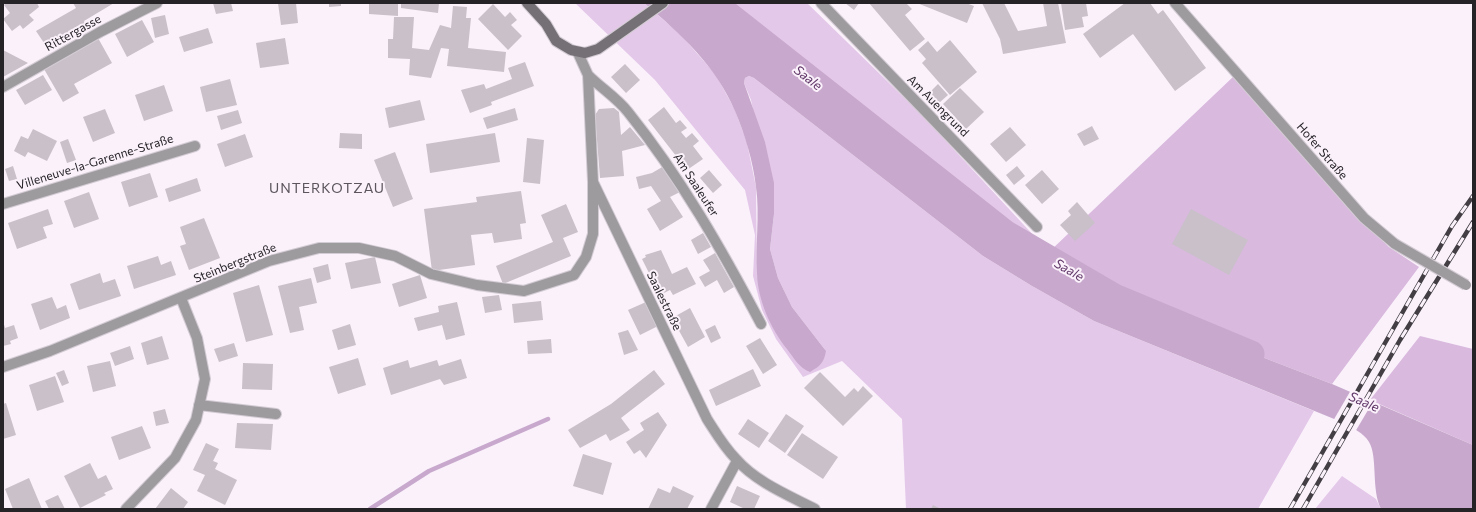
<!DOCTYPE html>
<meta charset="utf-8">
<style>
body{margin:0}
#map{position:relative;width:1476px;height:512px;overflow:hidden;background:#faf1fb;font-family:Commissioner,sans-serif}
canvas{display:block}
.frame{position:absolute;inset:0;border:4px solid #262327;pointer-events:none}
</style>
<div id="map">
<canvas width="1476" height="512"></canvas>
<div class="frame"></div>
</div>
<script>
const c = document.querySelector('canvas').getContext('2d');
c.lineJoin = 'round';
function fill(path, color) { c.fillStyle = color; c.fill(path, 'evenodd'); }
function stroke(path, color, width, dash) { c.strokeStyle = color; c.lineWidth = width; c.lineCap = dash ? 'butt' : 'round'; c.setLineDash(dash || []); c.stroke(path); }
function write(font, color, halo, rows, align = 'center') {
  c.font = font + ' Commissioner,sans-serif'; c.lineWidth = 4; c.setLineDash([]); c.textBaseline = 'middle'; c.strokeStyle = halo; c.fillStyle = color; for (const [text, x, y, turn = 0] of rows) {
    c.save(); c.translate(x, y); c.rotate((+turn || 0) * Math.PI / 180); c.textAlign = isNaN(turn) ? turn : align; if (halo) c.strokeText(text, 0, 0); c.fillText(text, 0, 0); c.restore();
  }
}
fill(new Path2D(`
 M575 3H644L681 35 716 75 735 110 747 143 756 187 757 276 826 351 792 307 778 278 770 249 774 214 751 100 744 83 745 78 749 76 754 78 983 256 1032 286 1094 321 1314 411 1258 509H906L902 419 842 361 803 377 776 339 762 310 753 276 755 235 745 190 655 80Z
 M713 3H807L920 113 1049 252 1184 327 1108 296 1039 259 988 224Z
 M1342 476 1376 499 1381 509H1315Z`), '#e4c8e9');
fill(new Path2D(`
 M1234 76 1352 211 1389 247 1419 267 1332 384 1184 327 1049 252Z
 M1420 336 1473 349V445L1370 400Z`), '#d9b9de');
fill(new Path2D(`
 M644 3H713L988 224 1039 259 1108 296 1184 327 1332 384 1473 445V509H1381C1371 489 1378 457 1369 442 1364 433 1352 428 1344 423L1094 321 1032 286 983 256 754 78 749 76 745 78 744 83 765 142 774 183V214L770 249 778 278 792 307 826 351C824 363 820 366 810 372 799 368 794 358 787 349 771 329 758 301 757 274 755 245 760 215 756 187 753 161 745 135 735 111 716 66 681 34 644 3Z`), '#c8a9cd');
fill(new Path2D(`
 M1351 390 1374 400 1355 432 1333 421Z`), '#faf1fb');
stroke(new Path2D(`
 M370 509 429 471 548 419`), '#c8a9cd', 4.5);
stroke(new Path2D(`
 M713 3 1006 234 1114 297 1251 354`), '#c8a9cd', 27);
fill(new Path2D(`
 M6 3H37L39 7 29 15 34 20 23 29 20 25 12 31 3 19 10 13 4 5Z
 M73 3H114L84 21 87 27 48 49 36 31 76 8Z
 M213 3H231L233 11 216 14Z
 M278 3H296L298 23 281 25Z
 M329 3H341V6L329 7Z
 M369 3H398V16L369 14Z
 M401 3H439L438 13 401 8Z
 M845 3H859L854 10Z
 M869 3H906L912 9 905 15 925 39 910 51Z
 M917 3H966L974 6 967 23Z
 M982 3H1004L1018 31 1047 26 1043 3H1058L1066 43 1003 54 1000 39Z
 M1061 3H1086L1088 16 1082 17 1084 27 1065 30Z
 M1125 3H1150L1158 14 1163 10 1206 68 1175 91 1133 34 1100 58 1083 34Z
 M493 4 505 17 510 12 517 20 511 25 522 36 508 50 478 19Z
 M453 6 467 7 466 18H471L468 48 506 52 504 72 447 66 449 49 441 48 431 78 409 75 410 59 388 58V39H393L394 17H414L412 48 429 50 440 25 451 28Z
 M165 15 169 34 155 38 151 18Z
 M142 20 154 42 127 57 115 34Z
 M208 28 213 43 184 52 179 37Z
 M98 38 112 63 74 84 79 93 63 102 44 69Z
 M285 38 289 64 260 68 256 43Z
 M950 40 977 72 950 95 922 63 926 59 918 50 928 41 937 52Z
 M3 50 28 63 3 77Z
 M525 62 534 86 491 102 492 105 470 113 461 90 484 84 486 89 512 79 508 68Z
 M625 64 640 80 626 93 611 77Z
 M43 75 52 90 25 105 16 90Z
 M230 79 237 105 206 112 200 87Z
 M938 84 948 95 939 103 929 93Z
 M164 85 173 111 144 121 135 95Z
 M960 88 984 112 966 129 943 104Z
 M420 100 425 120 389 128 385 108Z
 M664 107 676 123 680 120 687 128 681 132 686 138 692 133 699 141 693 146 703 159 687 170 648 120Z
 M515 108 518 120 487 129 483 118Z
 M614 108 619 112 621 135 630 127 645 145 622 151 624 176 600 178 595 115 599 109Z
 M105 109 115 133 93 142 83 117Z
 M238 110 242 123 221 130 217 116Z
 M1092 126 1099 139 1084 146 1077 134Z
 M1010 127 1026 145 1006 162 990 144Z
 M33 129 57 141 47 161 28 152 25 157 14 151 21 136 28 139Z
 M340 133 362 134V149L339 148Z
 M495 133 500 162 430 173 426 144Z
 M245 134 253 157 225 167 217 144Z
 M527 138 544 140 540 184 523 182Z
 M68 139 76 160 67 163 60 142Z
 M395 152 413 199 393 207 374 160Z
 M13 166 17 179 9 181 5 169Z
 M664 166 680 192 670 197 683 217 660 231 647 209 661 201 651 186 639 189 636 177 652 173Z
 M1017 166 1025 176 1014 185 1006 175Z
 M709 170 722 185 713 193 700 178Z
 M1042 170 1059 189 1042 204 1025 185Z
 M150 173 158 197 129 207 121 182Z
 M197 178 201 191 169 202 165 189Z
 M521 191 526 223 520 224 522 239 494 243 492 233 471 235 475 265 432 271 424 209 477 202 476 197Z
 M89 192 99 219 74 228 64 201Z
 M1077 202 1095 223 1075 241 1060 225 1071 215 1068 211Z
 M566 204 578 232 563 238 571 256 503 284 496 266 553 242 541 215Z
 M48 209 53 224 43 227 47 238 17 249 8 223Z
 M1191 209 1248 240 1229 275 1172 244Z
 M204 218 220 258 189 270 180 246 186 244 180 227Z
 M703 233 711 247 698 254 691 240Z
 M661 250 672 274 687 267 696 284 673 295 670 290 660 295 642 259 646 257 645 255Z
 M715 253 734 287 724 293 717 280 705 287 699 277 710 271 703 260Z
 M158 256 161 265 171 261 176 275 134 289 127 266Z
 M375 257 381 283 351 289 345 263Z
 M328 264 331 279 317 283 313 268Z
 M100 273 103 283 115 279 121 296 79 310 70 284Z
 M420 275 427 298 399 307 392 284Z
 M311 278 317 303 299 307 304 330 290 333 278 286Z
 M259 285 273 335 246 342 233 293Z
 M499 295 502 310 485 313 482 297Z
 M52 297 57 309 66 305 70 318 40 330 31 304Z
 M541 301 543 320 514 323 512 304Z
 M457 302 465 335 446 340 442 325 418 331 414 318 439 312 438 306Z
 M646 302 658 326 640 335 628 310Z
 M690 308 705 337 688 347 672 318Z
 M3 321 5 328 14 325 18 338 10 341 11 344 3 346Z
 M350 324 356 345 338 350 332 330Z
 M715 325 721 338 711 343 705 330Z
 M628 330 638 350 624 355 618 333Z
 M162 336 169 359 147 365 141 343Z
 M760 338 777 365 763 374 746 346Z
 M551 339 552 353 528 354 527 341Z
 M234 343 238 356 219 362 214 349Z
 M130 346 134 359 115 366 110 353Z
 M358 358 366 385 338 394 329 367Z
 M461 359 467 378 444 385 440 379 391 395 383 368 408 360 410 368 437 360 439 366Z
 M110 361 116 386 93 392 87 366Z
 M243 363 273 364 272 390 242 389Z
 M753 369 761 386 716 406 709 390Z
 M64 370 69 383 62 386 56 373Z
 M654 370 665 384 621 418 630 430 610 441 606 434 580 448 568 430 611 404Z
 M820 372 845 397 854 388 858 392 863 386 873 396 843 426 804 388Z
 M55 376 64 402 37 411 29 385Z
 M6 403 16 435 3 439V404Z
 M165 409 169 423 156 426 153 412Z
 M658 412 667 425 646 458 640 450 634 454 626 442 644 430 640 423Z
 M786 414 804 426 785 453 768 441Z
 M748 419 769 433 759 448 738 434Z
 M237 423 273 424 271 450 235 448Z
 M142 426 151 448 119 460 111 437Z
 M802 433 838 457 823 479 787 455Z
 M206 443 219 449 213 461 218 463 215 469 237 480 225 505 197 491 205 475 193 470Z
 M583 454 612 463 603 495 573 486Z
 M90 463 98 479 106 475 113 489 104 493 106 495 80 508 64 476Z
 M29 478 42 509H13L5 489Z
 M673 486 694 496 687 509H648L658 488 670 493Z
 M737 486 760 496 754 509H745L730 502Z
 M171 488 188 502 183 509H155Z
 M58 495 65 509H49L45 501Z
 M933 505 941 509H931Z`), '#c9c0ca');
const street = new Path2D(`
 M821 3 1037 227
 M1175 3 1364 218 1395 244
 M578 53 588 75 593 182 707 419C716 433 724 447 736 459 756 482 788 495 815 509
 M588 75C601 88 617 98 628 112 681 178 722 250 761 324
 M3 87 100 32 157 3
 M3 204 195 146
 M3 367 50 351 269 261 319 248H359L395 256 431 274 477 285 524 291 574 275 586 257 593 234V182
 M199 405 276 414
 M126 509 175 458 196 420 205 379 197 338 181 298
 M711 509 737 461`);
const secondary = new Path2D(`
 M527 3 546 24 556 41 571 50 585 53 598 49 663 3`);
stroke(street, '#d4ccd5', 12);
stroke(secondary, '#d4ccd5', 12);
stroke(street, '#9e9b9f', 10);
stroke(secondary, '#757076', 10);
const rail = new Path2D(`
 M1290 509 1452 226 1473 196
 M1303 509 1400 340 1473 222`);
stroke(rail, '#423e43', 4.5);
stroke(rail, '#faf1fb', 3, [9]);
const streetBridge = new Path2D(`
 M1395 244 1466 285`);
stroke(streetBridge, '#d4ccd5', 12, []);
stroke(streetBridge, '#9e9b9f', 10);
write('12px', '#262327', '#faf1fb', [
 ["Rittergasse",73,33,-29],
 ["Am Auengrund",938,106,45],
 ["Hofer Straße",1322,151,49],
 ["Villeneuve-la-Garenne-Straße",95,162,-17],
 ["Am Saaleufer",696,185,57],
 ["Steinbergstraße",235,263,-22],
 ["Saalestraße",664,301,64]
]);
write('italic 13px', '#603768', '#faf1fb', [
 ["Saale",808,78,38],
 ["Saale",1069,270,30],
 ["Saale",1364,402,23]
]);
c.letterSpacing = '1px';
write('14px', '#5c555d', '#faf1fb', [
 ["UNTERKOTZAU",327,188]
]);
c.letterSpacing = '0px';
</script>
